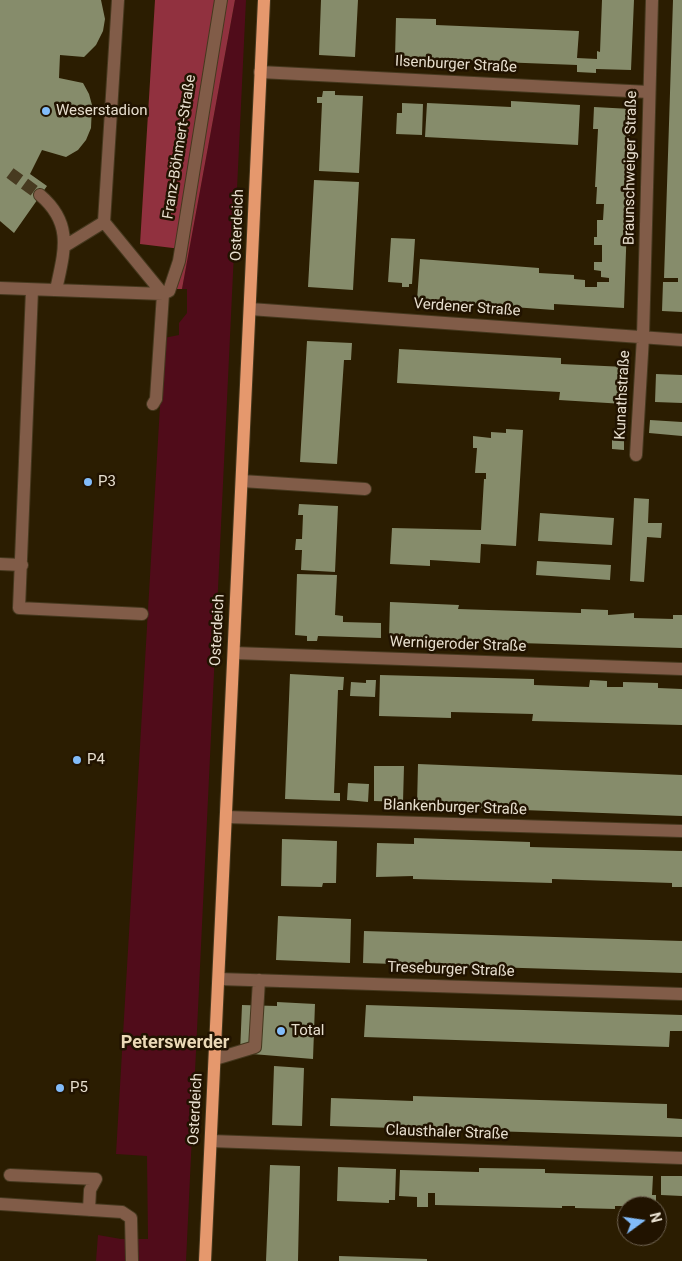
<!DOCTYPE html>
<meta charset="utf-8">
<style>
body{margin:0}
#map{position:relative;width:682px;height:1261px;overflow:hidden;background:#2b1d01;font-family:Roboto,sans-serif}
canvas{display:block}
.north{position:absolute;left:617px;top:1196px;width:50px;height:50px;box-sizing:border-box;background:#211300;border:1px solid #706452;border-radius:50%;rotate:76deg;font-size:14px;font-weight:700;line-height:20px;text-align:center;color:#e7dece}
.north::after{content:'';display:block;margin:auto;width:18px;height:22px;background:#82bcfa;clip-path:polygon(50% 0,100% 100%,50% 72%,0 100%)}
</style>
<div id="map">
<canvas width="682" height="1261"></canvas>
<div class="north">N</div>
</div>
<script>
const c = document.querySelector('canvas').getContext('2d');
c.lineJoin = 'round';
function fill(path, color) { c.fillStyle = color; c.fill(path, 'evenodd'); }
function stroke(path, color, width, dash) { c.strokeStyle = color; c.lineWidth = width; c.lineCap = dash ? 'butt' : 'round'; c.setLineDash(dash || []); c.stroke(path); }
function write(font, color, halo, rows, align = 'center') {
  c.font = font + ' Roboto,sans-serif'; c.lineWidth = 5; c.setLineDash([]); c.textBaseline = 'middle'; c.strokeStyle = halo; c.fillStyle = color; for (const [text, x, y, turn = 0] of rows) {
    c.save(); c.translate(x, y); c.rotate((+turn || 0) * Math.PI / 180); c.textAlign = isNaN(turn) ? turn : align; if (halo) c.strokeText(text, 0, 0); c.fillText(text, 0, 0); c.restore();
  }
}
fill(new Path2D(`
 M235 0H246L186 1261H96L98 1235 121 1239H148L147 1156 116 1154 164 338 179 335V323L187 313V289H182Z`), '#500c1a');
fill(new Path2D(`
 M155 0H235L182 289H171L181 249 140 244Z`), '#91313f');
fill(new Path2D(`
 M0 0H101L105 19 103 31 96 45 84 57 60 55 59 78 83 83 89 94 92 105 91 128 86 140 78 150 66 157 42 150 30 174 47 186 14 233 0 221Z
 M321 0H358L355 57 319 55Z
 M602 0H634L631 70 596 69V73L577 72V65L395 58 396 18 436 19V25L579 31 577 58 597 59V51L600 52Z
 M673 0H682V312L662 311 663 282H678V278H664Z
 M323 91H335V95L363 96 359 173 319 171 322 103H317V97H322Z
 M511 101 580 105 578 145 425 137 427 103 511 107Z
 M402 103 423 104 422 135 396 134 397 113H402Z
 M594 107 631 109 624 308 554 304V310L417 300 420 259 539 268V273L574 275V279L585 280V287H597V282H609V278L601 277V271L594 270V262H602V245H594V237H597V220H603L604 204H596L597 187H595L598 129H593Z
 M314 180 359 182 353 290 308 287Z
 M391 238 415 239 412 284H409V287H402V283L388 282Z
 M307 341 352 343 351 360H344L337 464 300 462Z
 M399 349 561 358V364L626 367 624 404 559 400 560 392 397 383Z
 M656 374 682 375V403L655 402Z
 M650 420 682 422V436L649 433Z
 M506 429 523 430 516 546 481 544 480 563 430 560V566L390 564 392 528 481 530 484 479H486V473H475L477 448H473V436L491 438V432L506 433Z
 M612 438 624 439V450L612 449Z
 M634 498 649 499 648 523H662L661 538 647 537 644 582 630 581Z
 M299 504 338 506 335 572 301 570 302 550H295L296 539H302L303 515H298Z
 M540 513 614 518 612 545 538 541Z
 M537 561 611 565 610 580 536 575Z
 M297 574 337 575 335 615 343 616V622L381 623V638L318 636 317 641H307V636L295 635Z
 M390 602 459 605 458 609 581 613V609L608 610V615L634 613V618L673 619V615H682V648L389 639Z
 M290 674 344 677 343 690H338L334 793H340V801L285 799Z
 M380 675 534 679V685L589 687 590 680 607 681V687H623V682L658 683V688L682 689V725L532 721 533 714 451 712V718L379 716Z
 M366 680H376L375 697 350 696 351 682 366 683Z
 M418 764 682 775V816L417 806Z
 M374 766H404L403 802 374 801Z
 M348 783 369 784 368 802 347 800Z
 M414 838 530 842V847L682 851V887H672V883L552 879V883L413 879V876L376 877 377 843 414 844Z
 M282 839 337 841 336 883H323L322 887 281 886Z
 M278 916 351 919 350 963 276 960Z
 M364 931 682 941V973L363 963Z
 M277 1002 315 1004 313 1059 240 1053 242 1005 277 1006Z
 M366 1005 682 1015V1031H670L669 1047 364 1037Z
 M274 1066 304 1068 302 1126 272 1125Z
 M413 1096 667 1104V1118L682 1119V1137L330 1126 331 1098 413 1101Z
 M270 1165 300 1166 298 1261H266Z
 M338 1167 396 1169 395 1200H389V1203L337 1201Z
 M479 1168 545 1169V1173L653 1176 652 1195H656V1206H627V1225H623L624 1206H615V1209L575 1208V1206H562V1208L435 1205V1193H428V1207H417V1197L399 1196 400 1170 479 1172Z
 M661 1176H682V1196L661 1195Z
 M339 1256 427 1259V1261H339Z`), '#868c6b');
stroke(new Path2D(`
 M10 173 40 195`), '#473a20', 12, [12, 6]);
const minor = new Path2D(`
 M118 0 104 222 163 294 156 399 153 404
 M260 72 649 92
 M40 195C74 224 64 252 56 290
 M65 246 104 222
 M0 288 163 294 169 291 179 261 221 0
 M32 290 19 608 142 614
 M250 309 682 340
 M636 455 643 337 652 0
 M242 481 365 489
 M0 564 22 565
 M234 653 682 669
 M226 817 682 831
 M219 979 682 994
 M215 1059 255 1047 259 980
 M211 1141 682 1158
 M10 1175 96 1179 90 1190 89 1210
 M0 1204 122 1212 131 1218 132 1261`);
const major = new Path2D(`
 M205 1261 264 0`);
stroke(minor, '#45381e', 14);
stroke(major, '#45381e', 14);
stroke(minor, '#815c48', 12);
stroke(major, '#e5986d', 12);
for (const [x, y, r, color] of [
 [46,111,5,"#82bcfa"],
 [88,482,5,"#82bcfa"],
 [77,760,5,"#82bcfa"],
 [281,1031,5,"#82bcfa"],
 [60,1088,5,"#82bcfa"]
]) { const dot = new Path2D(); dot.arc(x, y, r, 0, 2 * Math.PI); c.fillStyle = color; c.fill(dot); stroke(dot, '#211300', 2); }
write('15px', '#e7dece', '#211300', [
 ["Ilsenburger Straße",456,65,3],
 ["Franz-Böhmert-Straße",180,147,-81],
 ["Braunschweiger Straße",631,168,-89],
 ["Osterdeich",238,225,-88],
 ["Verdener Straße",467,308,4],
 ["Kunathstraße",623,395,-87],
 ["Osterdeich",218,630,-87],
 ["Wernigeroder Straße",458,645,2],
 ["Blankenburger Straße",455,808,2],
 ["Treseburger Straße",451,970,2],
 ["Osterdeich",196,1109,-87],
 ["Clausthaler Straße",447,1133,2]
]);
write('15px', '#e7dece', '#211300', [
 ["Weserstadion",56,111],
 ["P3",98,482],
 ["P4",87,760],
 ["Total",291,1031],
 ["P5",70,1088]
], 'left');
write('bold 18px', '#ebd9b7', '#211300', [
 ["Peterswerder",175,1043]
]);
</script>
